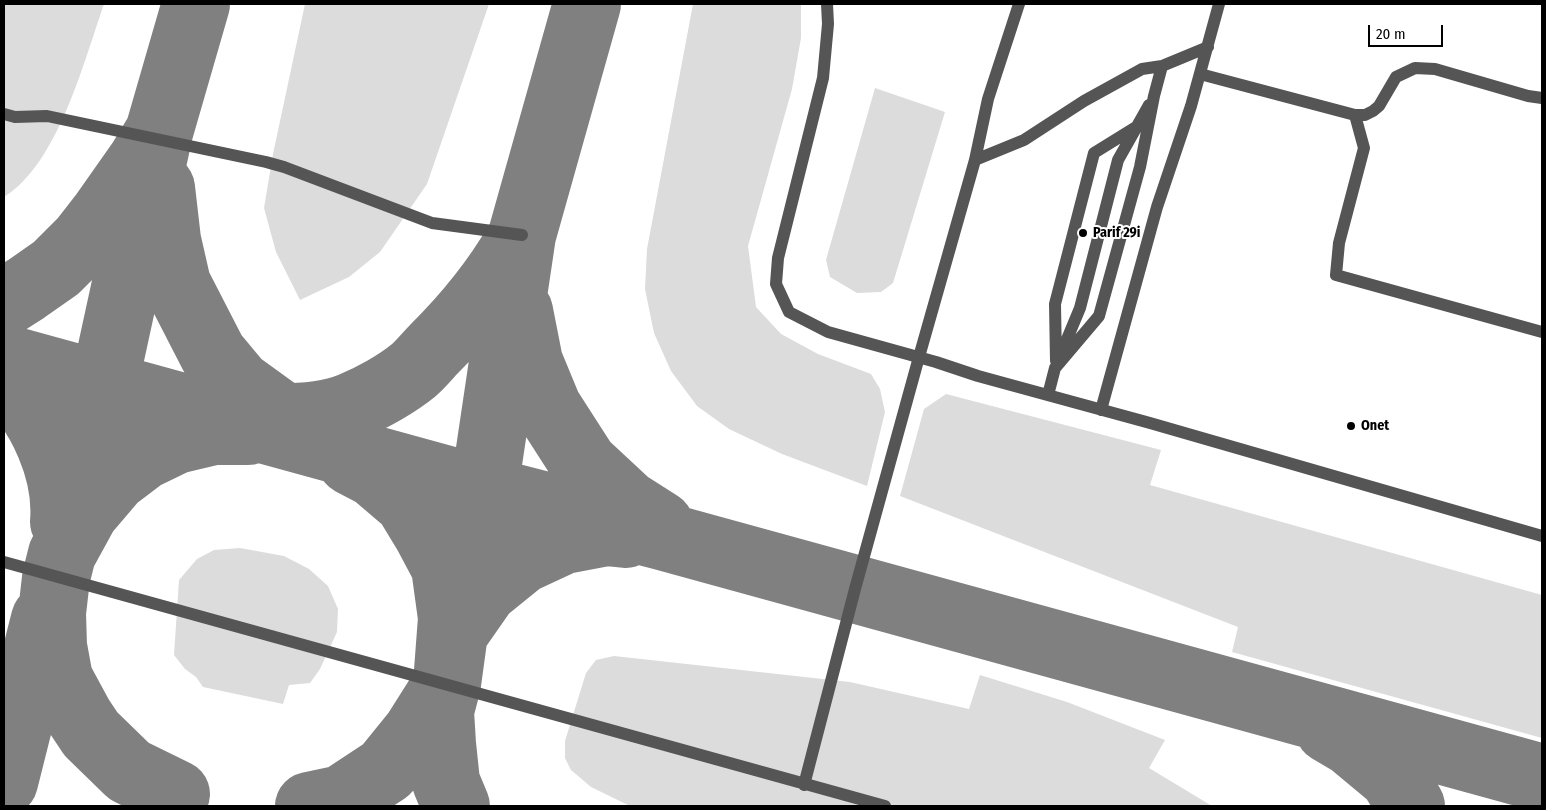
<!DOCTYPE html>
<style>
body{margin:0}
#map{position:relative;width:1546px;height:810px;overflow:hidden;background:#fff;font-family:"Fira Sans Condensed",sans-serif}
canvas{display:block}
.frame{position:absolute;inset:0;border:5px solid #000;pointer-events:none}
.scale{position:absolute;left:1368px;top:25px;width:75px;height:22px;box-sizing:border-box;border:2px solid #000;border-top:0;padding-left:6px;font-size:15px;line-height:18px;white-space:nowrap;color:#000;-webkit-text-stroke:4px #fff;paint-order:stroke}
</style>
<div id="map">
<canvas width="1546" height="810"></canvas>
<div class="frame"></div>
<div class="scale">20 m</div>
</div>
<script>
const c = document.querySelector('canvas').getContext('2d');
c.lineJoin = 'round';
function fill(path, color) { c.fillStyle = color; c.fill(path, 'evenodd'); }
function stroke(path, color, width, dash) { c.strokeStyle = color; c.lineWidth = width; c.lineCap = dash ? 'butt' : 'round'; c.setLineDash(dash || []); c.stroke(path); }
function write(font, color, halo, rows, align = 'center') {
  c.font = font + ' "Fira Sans Condensed",sans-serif'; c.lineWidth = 4; c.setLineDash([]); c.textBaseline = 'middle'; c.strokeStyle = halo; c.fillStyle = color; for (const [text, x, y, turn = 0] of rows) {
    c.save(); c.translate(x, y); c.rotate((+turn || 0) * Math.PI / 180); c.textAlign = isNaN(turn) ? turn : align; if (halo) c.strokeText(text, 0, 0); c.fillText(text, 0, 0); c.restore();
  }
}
fill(new Path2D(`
 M4 4H104C84 61 58 164 4 197Z
 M305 4H489L427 184 380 252 349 277 300 300 276 252 264 208 273 154Z
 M693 4H801V38L792 89 748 246 756 307 781 334 818 354 871 374 880 389 885 412 867 486 782 454 729 429 697 406 671 371 654 333 645 289 647 249Z
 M875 88 945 112 893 283 881 292 857 293 830 277 826 260Z
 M946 394 1161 450 1150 485 1542 595V738L1232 652 1238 627 900 496 924 409Z
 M240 548 284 556 309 569 328 586 338 609 337 632 320 669 310 683 289 685 283 704 203 687 196 677 185 669 174 655 179 580 197 559 214 550Z
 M614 656 850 682 969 709 980 675 1067 702 1165 740 1149 768 1212 806H630L591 787 571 770 565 758V741L586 673 596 660Z`), '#dcdcdc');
stroke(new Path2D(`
 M161 188 167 240 177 284 213 354 238 384 285 418 301 426
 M4 303 26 289 56 268 83 241 104 214 142 160 159 132 196 4
 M519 311 529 362 548 408 584 464 627 504 660 525
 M4 358 484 490 662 536 1542 778
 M4 380C42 411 68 473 64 522
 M262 417C289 418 326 417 352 406 372 398 397 384 414 370 422 363 428 355 435 348 466 317 495 282 517 244
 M69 526 104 385 159 132
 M475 534 484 490 522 235 587 4
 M1329 729 1351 742 1393 777 1411 806
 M4 782 45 619
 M176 794 129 771 91 734 79 716 59 679 53 646 52 613 56 578 62 554 85 512 114 478 143 456 176 440 214 431H248
 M309 806 342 799 386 770 416 733 447 684 452 618 445 567 428 535 408 502 374 473 351 461
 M456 806 446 782 442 744 440 711 447 684 454 633 484 590 521 560 564 540 606 532 626 534`), '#808080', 68);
stroke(new Path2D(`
 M827 4 828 24 823 78 778 258 776 284 789 312 828 332 936 362 978 376 1150 423 1542 536
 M1200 74 1355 115H1365L1373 111 1379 106 1396 77 1415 68 1435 69 1528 96 1542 98
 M4 114 15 117 47 116 266 162 284 167 432 223 522 235
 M1355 115 1364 148 1339 243 1336 275 1542 332
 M975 160 1024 140 1084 101 1142 69 1162 66
 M1060 356 1080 308 1118 160 1149 105
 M1056 361 1055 304 1094 153 1136 127
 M1048 395 1055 368 1099 316 1140 167 1154 96 1162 66 1208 47
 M1101 410 1157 207 1191 106 1219 4
 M4 562 885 806
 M804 785 855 589 919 357 975 160 988 99 1019 4`), '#555', 12);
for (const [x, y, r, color] of [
 [1083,233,5,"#000"],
 [1351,426,5,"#000"]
]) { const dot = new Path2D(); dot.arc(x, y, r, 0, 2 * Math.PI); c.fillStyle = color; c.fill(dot); stroke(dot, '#fff', 2); }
write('bold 14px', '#000', '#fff', [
 ["Parif 29i",1093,233],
 ["Onet",1361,426]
], 'left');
</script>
